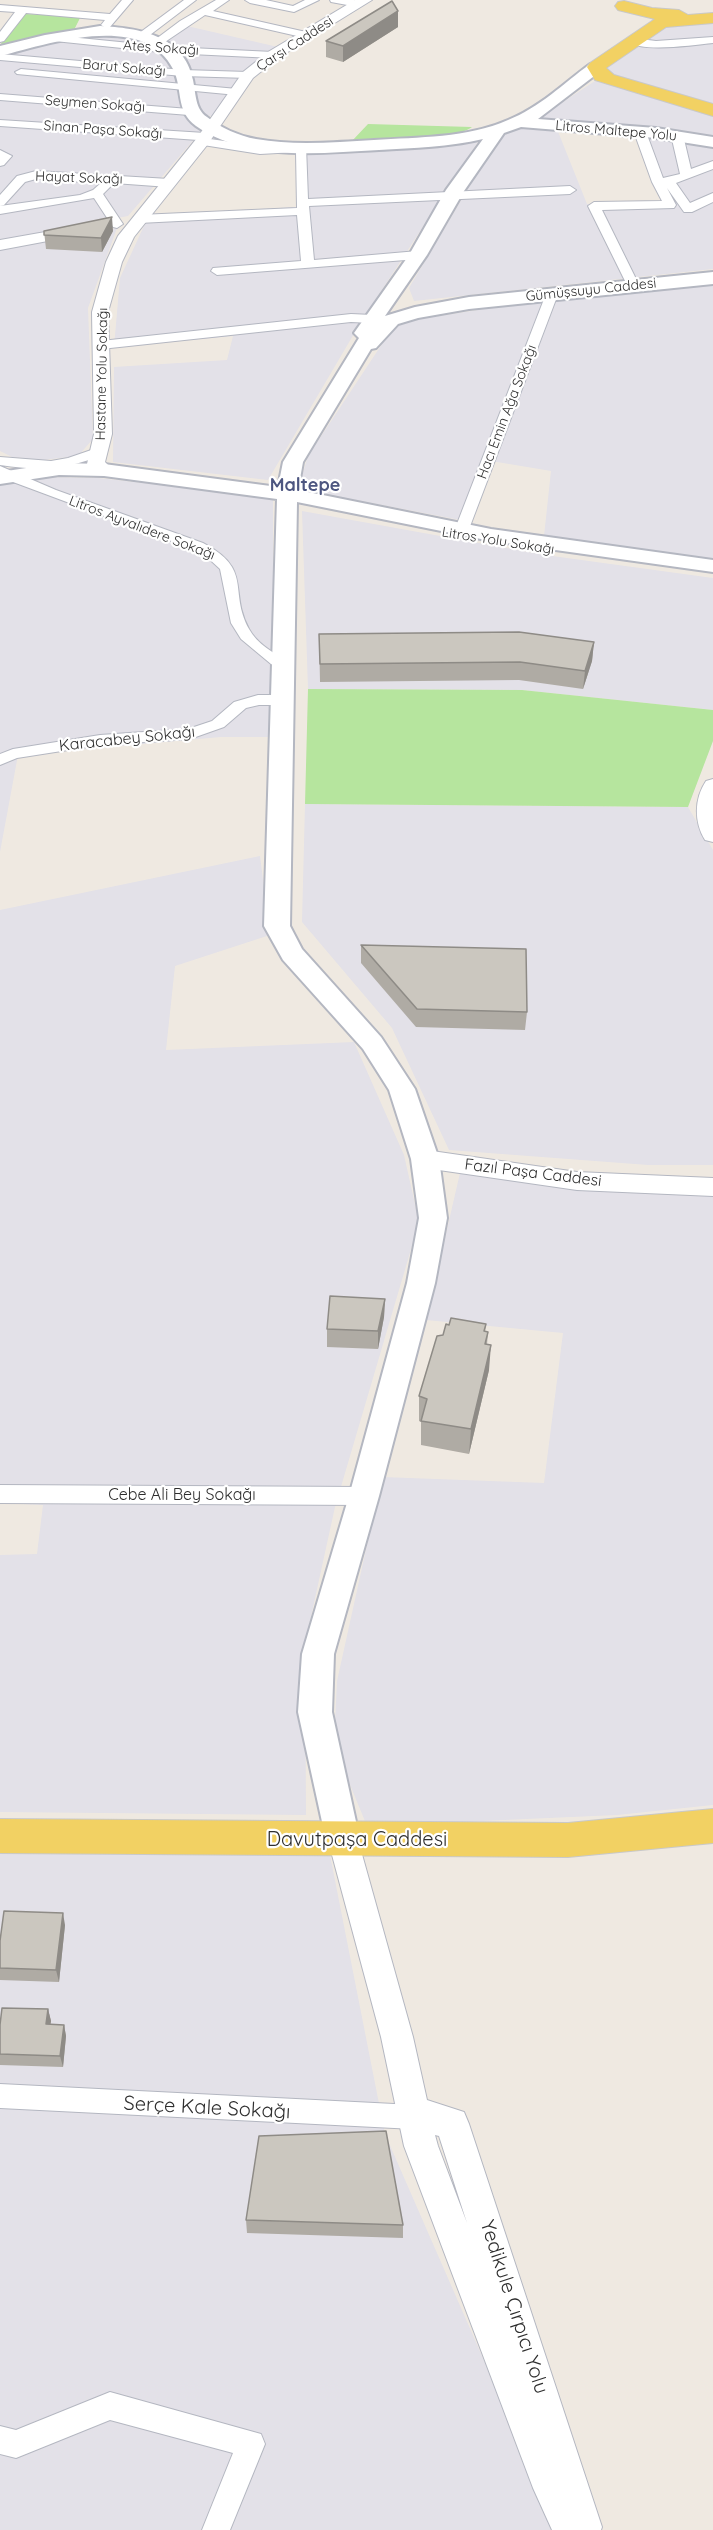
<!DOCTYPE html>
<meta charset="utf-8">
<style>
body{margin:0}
canvas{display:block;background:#efe9e1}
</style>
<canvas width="713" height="2530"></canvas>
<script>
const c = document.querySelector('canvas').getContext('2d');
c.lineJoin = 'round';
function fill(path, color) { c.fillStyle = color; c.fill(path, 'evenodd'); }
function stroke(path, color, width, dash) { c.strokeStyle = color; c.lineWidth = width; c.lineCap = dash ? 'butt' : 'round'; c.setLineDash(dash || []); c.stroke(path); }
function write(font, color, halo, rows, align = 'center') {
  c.font = font + ' Quicksand,sans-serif'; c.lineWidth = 4.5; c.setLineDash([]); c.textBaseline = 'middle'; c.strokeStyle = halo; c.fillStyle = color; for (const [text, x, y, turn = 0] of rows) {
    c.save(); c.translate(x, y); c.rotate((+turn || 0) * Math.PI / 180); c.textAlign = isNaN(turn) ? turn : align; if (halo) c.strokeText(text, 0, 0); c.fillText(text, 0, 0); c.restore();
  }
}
fill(new Path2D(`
 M713 20V107L602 72 603 65 658 25Z
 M187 26 278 47 250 68 212 116 196 114 185 60 168 40Z
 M105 33 156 43 175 62 182 108 203 129 128 216 0 240V53L46 41Z
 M595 81 713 115V140L537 119Z
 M521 127 557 129 587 204 662 203 638 134 713 148V269L414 301 409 288 498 138Z
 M481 137 358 327 268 480 113 462 114 367 227 360 233 336 114 347 120 278 149 215 297 207 298 151Z
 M117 228 88 308 93 439 78 456 43 460 12 457 0 451V250Z
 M713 284V560L544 536 551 471 491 461 471 522 298 489 308 456 382 344 393 323 530 302Z
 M42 477 98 478 273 497V737H221L18 755 0 852V483Z
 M302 511 545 555 713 578V710L522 690 308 689Z
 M305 804 688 807 713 850V1165H648L449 1150 392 1028 302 922Z
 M260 856 270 935 175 966 166 1050 354 1042 404 1155 419 1222 335 1507 305 1644 306 1815 0 1812V1555L37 1554 43 1505 0 1503V910Z
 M460 1173 713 1187V1805L617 1815 367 1826 334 1746 337 1681 382 1477 544 1483 563 1333 426 1320Z
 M0 1850 330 1855 385 2134 558 2530H0Z`), '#e3e1e8');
fill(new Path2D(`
 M24 14 81 16 74 30 0 48V45Z
 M368 124 472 127C454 141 376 140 351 142Z
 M308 689 522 690 713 710V741L688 807 305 804Z`), '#b6e59e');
const minor = new Path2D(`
 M122 0H133L110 27 106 28 101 25 105 20 26 13 4 41 0 42V32L15 12 0 11V5L110 14Z
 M184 0H196L146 38H138V34Z
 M216 0H229L213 11 306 32 311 35 306 38 205 15 162 44H154L152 42 180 21Z
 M245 0H266L293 6 305 0H319L294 12 250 3Z
 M330 0H354L363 4 358 7 331 2Z
 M49 35 170 47 273 52 279 55 273 58 170 53 45 40V36Z
 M713 37V43C692 45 642 53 626 41L632 38 656 41Z
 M0 54 183 70 248 72 254 75 248 78 183 76 0 60Z
 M21 69 237 89 243 92 237 95 17 74 15 72Z
 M0 94 189 109 195 112 189 115 0 100Z
 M0 120 205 133 209 135 210 139 260 146H306L308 199 570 186 576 190 570 194 309 206 314 260 418 251 424 255 418 259 217 275 211 271 213 268 301 261 297 215 139 223 133 219 139 215 297 208 296 152 260 154 203 145 199 143 198 140 0 126Z
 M640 129 646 132 663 178 680 174 671 135 673 133 677 131 683 135 691 169 713 161V169L676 183 690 203 713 193V202L692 212H684L667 188 676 205 674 208 602 210 639 285 633 289 627 285 588 206 594 202 662 201 652 182 634 132Z
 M0 150 12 156 4 165 0 166Z
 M36 171 169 179 175 183 169 187 114 183 103 194 123 224 117 228 113 227 94 198 0 214V206L80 195 93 190 101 183 36 179 25 182 4 205 0 206V195L17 176Z
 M552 290 558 294 469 529 462 533 457 532 455 529 546 294Z
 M351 314 372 315 378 319 372 323 351 322 101 349 94 345 101 341Z
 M100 447 105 448 107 451 105 454C66 470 41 471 0 465V457L51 461 68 458Z
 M0 466 56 490 203 543C254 570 228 590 249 629 257 644 274 653 288 662L291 665 288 668 283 670 271 664 241 639 231 623 220 569 207 557 193 549 5 479 0 476Z
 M258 695H282L290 700 282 705H259L246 708 224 727 190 739 100 745 17 758 0 765V754L13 749 100 735 188 729 212 721 234 702Z
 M0 1485 364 1487 371 1490 375 1496 371 1502 364 1505 0 1503Z
 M0 2084 414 2105 423 2108 427 2117 423 2126 414 2129 0 2108Z
 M110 2392 261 2434 265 2444 230 2530H202L233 2453 110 2420 16 2458 0 2454V2426L16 2430Z`);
const tertiary = new Path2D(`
 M355 0H372L278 58 253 78 208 144 134 237 122 262 108 312 112 434 105 462 113 470 110 474C100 476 93 473 87 464L94 434 92 312 106 262 118 236 197 138 243 72 268 52Z
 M79 226 87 231 85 234 0 250V240Z
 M713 779V842L705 840C694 822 694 799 706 781Z
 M425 1150 577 1172 713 1178V1196L577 1190 425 1168 416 1165 413 1159 416 1153Z
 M343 1826 354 1830 358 1840 413 2037 427 2100 464 2112 469 2124 602 2527 601 2530H552L533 2488 404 2146 381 2037 328 1840 332 1830ZM435 2135 439 2136 467 2223 438 2146Z`);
const secondary = new Path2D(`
 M100 26C139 28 184 35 193 80 196 94 195 109 207 117 221 128 239 136 256 139 295 146 335 142 374 140 419 137 467 138 508 120 539 108 564 83 590 64H602L604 67 602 70 538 119 656 128 713 137V147L656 138 521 127 504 133 464 191 427 255 385 316 415 307 469 297 713 272V284L469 309 418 318 398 324 376 348 371 349 303 462 298 490 491 529 713 560V572L491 541 297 502 290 926 302 949 381 1037 415 1089 439 1159 447 1218 435 1283 379 1496 334 1654 332 1712 360 1840 355 1851 343 1856 331 1851 326 1840 298 1712 302 1654 349 1496 407 1283 419 1218 411 1159 389 1090 363 1049 283 960 264 926 277 499 104 476 59 475 0 484V472L59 463 104 464 278 487 283 462 359 338 354 333 409 255 446 190 483 139C449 147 414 148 379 150 319 153 248 162 196 126 175 111 183 88 173 69 143 11 48 44 0 56V46L45 35Z`);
const primary = new Path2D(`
 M624 1 652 8 679 10 688 15 713 13V23L666 27 606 68 614 75 713 104V116L595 80 587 67 590 63 655 19 618 10 615 6 618 2Z
 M713 1809V1843L568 1857 0 1853V1819L568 1823Z`);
stroke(minor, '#b4b7c1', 2);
stroke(tertiary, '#b4b7c1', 2);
stroke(secondary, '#b4b7c1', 4);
stroke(primary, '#c9c9c9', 2);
fill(minor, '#fff');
fill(tertiary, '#fff');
fill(secondary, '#fff');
fill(primary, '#f2d163');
fill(new Path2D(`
 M398 11V27L343 62 326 57V41Z
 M44 231H113L102 252 46 249Z
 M319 634 594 642 592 661 583 689 519 680 320 682Z
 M361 945 527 1012 525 1030 416 1027 361 963Z
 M385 1299 384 1317 378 1349 327 1347V1329Z
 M486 1324 485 1332H488L487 1345 489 1370 469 1454 421 1445V1422L419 1421V1396L443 1335Z
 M65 1925 59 1982 0 1980V1941Z
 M48 2009 51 2021 50 2024 64 2025 66 2036 63 2067 0 2065V2025Z
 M246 2220 403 2225V2238L247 2233Z`), '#afaba4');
fill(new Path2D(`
 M398 11V27L343 62V46Z
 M112 217 113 231 102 252 101 238Z
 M594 642 592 661 583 689 585 671Z
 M385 1299 384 1317 378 1349V1331Z
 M491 1345 489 1370 469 1454 471 1429Z
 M63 1913 65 1925 59 1982 56 1970Z
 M48 2009 51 2021 49 2035 46 2024Z
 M64 2025 66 2036 63 2067 60 2056Z`), '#8e8b86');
const building = new Path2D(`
 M392 1 398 11 343 46 326 41Z
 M112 217 101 238 44 235V231Z
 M519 632 594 642 585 671 520 662 320 664 319 634Z
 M361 945 526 949 527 1012 417 1009Z
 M330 1296 385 1299 378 1331 327 1329Z
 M451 1318 486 1324 484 1331 488 1332 485 1344 491 1345 471 1429 421 1421 427 1399 419 1396 437 1336 443 1335 446 1324 449 1325Z
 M4 1911 63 1913 56 1970 0 1968V1941Z
 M2 2008 48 2009 46 2024 64 2025 60 2056 0 2054V2025Z
 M386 2131 403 2225 246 2220 259 2136Z`);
fill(building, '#cbc7bf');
stroke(building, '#8e8b86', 1.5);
write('14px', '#2e2e2e', '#fff', [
 ["Çarşı Caddesi",295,44,-33],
 ["Ateş Sokağı",161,48,4],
 ["Barut Sokağı",124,68,5],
 ["Seymen Sokağı",95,104,4],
 ["Sinan Paşa Sokağı",103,130,4],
 ["Litros Maltepe Yolu",616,131,5],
 ["Hayat Sokağı",79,178,2],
 ["Gümüşsuyu Caddesi",591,290,-6],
 ["Hastane Yolu Sokağı",102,374,-89],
 ["Hacı Emin Ağa Sokağı",507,412,-69],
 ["Litros Ayvalıdere Sokağı",142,528,21],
 ["Litros Yolu Sokağı",498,541,9]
]);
write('16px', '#2e2e2e', '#fff', [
 ["Karacabey Sokağı",127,739,-6],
 ["Fazıl Paşa Caddesi",533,1173,7],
 ["Cebe Ali Bey Sokağı",182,1495]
]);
write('bold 18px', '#4d5680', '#fff', [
 ["Maltepe",305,486]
]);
write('20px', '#2e2e2e', '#fff', [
 ["Davutpaşa Caddesi",357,1840],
 ["Serçe Kale Sokağı",207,2108,3],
 ["Yedikule Çırpıcı Yolu",514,2307,72]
]);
</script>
